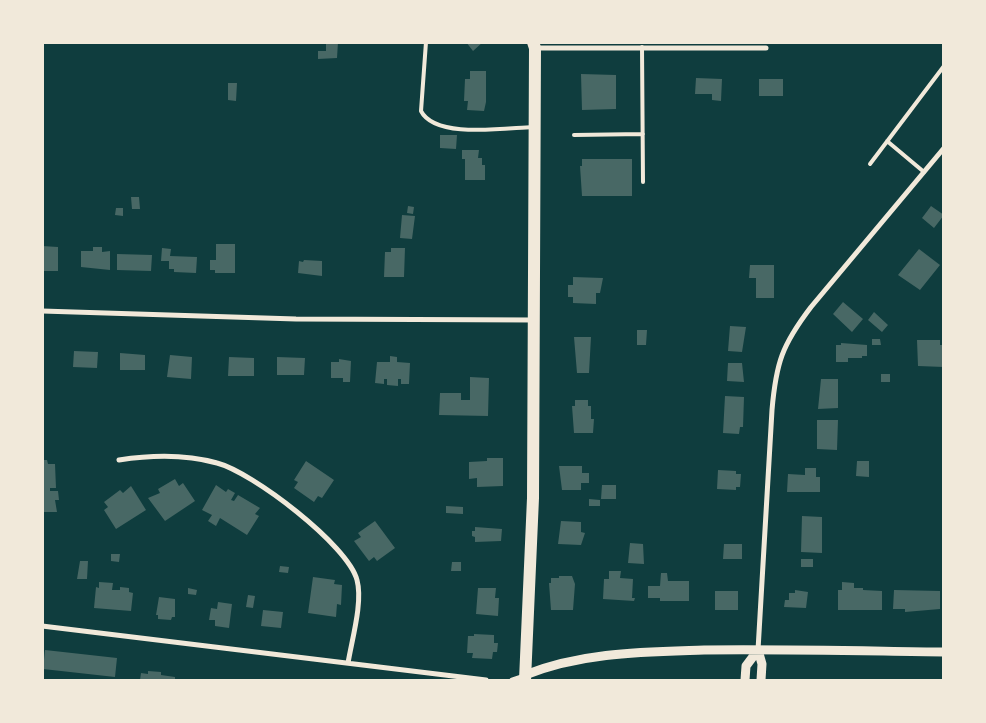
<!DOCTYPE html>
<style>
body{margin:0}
#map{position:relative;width:986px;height:723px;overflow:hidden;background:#0f3d3e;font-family:"Golos Text",sans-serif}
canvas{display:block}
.frame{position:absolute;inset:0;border:44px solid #f1e9da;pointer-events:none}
</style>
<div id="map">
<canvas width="986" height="723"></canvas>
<div class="frame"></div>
</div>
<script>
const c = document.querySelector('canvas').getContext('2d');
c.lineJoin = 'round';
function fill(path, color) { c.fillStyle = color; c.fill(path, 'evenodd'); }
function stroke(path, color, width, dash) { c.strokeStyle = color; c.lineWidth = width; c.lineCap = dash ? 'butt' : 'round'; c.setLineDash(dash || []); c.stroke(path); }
fill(new Path2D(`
 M326 42H338L337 58 318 59V51H326Z
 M466 42H483L473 51Z
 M470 71H486V102L484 111 467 110 468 101H464L465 79H470Z
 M581 74 616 75V109L582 110Z
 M696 78 722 79 721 101 712 100V94H695Z
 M759 79H783V96H759Z
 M228 83H237L236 101 228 100Z
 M440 135H457L456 149 440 148Z
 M462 150H479L478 158H482V165H485V180H465V159H462Z
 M582 159H632V196H582L580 166H582Z
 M131 197H139L140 209H132Z
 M408 206 414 207 413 214 407 213Z
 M931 206 944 215 934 228 922 218Z
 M116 208H123V216L115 215Z
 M402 215 415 216 412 239 400 238Z
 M216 244H235V273H215V270H210V260H216Z
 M42 246 58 247V271H42Z
 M93 247H102V252L110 251V270L81 267V251H93Z
 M162 248 171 249 170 256 197 257 196 273 174 272V269H169V261H161Z
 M391 248H405L404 277H384L385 252H391Z
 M919 249 940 265 920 290 898 275Z
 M117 254 152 255 151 271 117 270Z
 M304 260 322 261V276L298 273 299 261 303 262Z
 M750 265H774V298H756V278H749Z
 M573 277 603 278 600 293H596V304L573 303V297H568V285H573Z
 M843 302 863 319 852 332 833 314Z
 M874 312 888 325 882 332 868 320Z
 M730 326 746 327 742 352 728 351Z
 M637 330H647L646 345H637Z
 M574 337H591L589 373H577Z
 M872 339H880L881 345H872Z
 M917 340H940V345H944V367L918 366Z
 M841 343 867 345V356H862V358H848V362H836V345H841Z
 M74 351 98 352 97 368 73 367Z
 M120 353 145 355V370H120Z
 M170 355 192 357 191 379 167 377Z
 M390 356 397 357V362L410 363 409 384H401V379H398V386L387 385V379H384V384L375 383 377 362H390Z
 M229 357 254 358V376H228Z
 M277 357 305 358 304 375H277Z
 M339 359 351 361 350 382H343V378H331V362H339Z
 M728 363H742L744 382 727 381Z
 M881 374H890V382H881Z
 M470 377 489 378 488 416 439 415 440 393H461V400H470Z
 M821 379H838V408L818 409Z
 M725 396 744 397 743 427H740L739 434 723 433Z
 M575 400H588V406H591V419H594L593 433H574L572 406H575Z
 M817 420H838L837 450 817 449Z
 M487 458H503V486L477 487V478L469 479V462L487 461Z
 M42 460H47L48 464H55L56 488H50V491H58L59 500H55L57 512H42Z
 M306 461 334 480 322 498 318 496 314 502 294 488 298 482 294 480Z
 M857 461H869V477L856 476Z
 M559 466H582V473H589V483H581V490H562Z
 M805 468H816V477H820V492H787L788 474 805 475Z
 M718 470 736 471V474H741L740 487H736V490L717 489Z
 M175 479 179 486 183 483 195 501 165 521 148 498 160 493 158 489Z
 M216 485 226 492 228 489 235 493 231 500 234 501 238 495 260 508 255 514 259 516 247 535 220 518 216 526 208 521 212 515 202 510Z
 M602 485H616V499H601Z
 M131 486 146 510 116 529 104 510 108 507 104 502 120 490 123 493Z
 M589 499 600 500V506H589Z
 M446 506 463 507V514L446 513Z
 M802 516 822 517V553L801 552Z
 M375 521 395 548 377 561 374 557 369 561 354 541 361 537 358 533Z
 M561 521 581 522V532L585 533 581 545 558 544Z
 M475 527 502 529 501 541 475 542V537L472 536V531H475Z
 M630 543 643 544 644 564 628 563Z
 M724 544H742V559H723Z
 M111 554H120L119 562 111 561Z
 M801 559H813V567H801Z
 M80 561H88L87 579H77Z
 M452 562H461V571H451Z
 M280 566 289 567 288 573 279 572Z
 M609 571H621L620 578 633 579 632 598H635L634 601 603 599 604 579H609Z
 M661 573H667L668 581H689V601H660V598H648V586H660Z
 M559 576H572L575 584 573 610H551L549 583H551V578H559Z
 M313 577 335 580 334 584 342 585 341 605 337 604 336 617 308 613Z
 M99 582 113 583 112 590H120V587L129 588V592L133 593 131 611 94 608 96 587 99 588Z
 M842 582 854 583V588H863V590L882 591V610H838V590H842Z
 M188 588 197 590 196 595 188 594Z
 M478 588H496L495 598H499L498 616 476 614Z
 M795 590 808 592 806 608 784 607 785 600H789V593H795Z
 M894 590 940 591V609L905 612V609H893Z
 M715 591H738V610H715Z
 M248 595 255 596 253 608 246 607Z
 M159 597 175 599V617H172L171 620 158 619V615H156Z
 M218 602 232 604 229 628 215 626V620H209L211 608 217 609Z
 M263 610 283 612 281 628 261 626Z
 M474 634 494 635V643H498L497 652H493L492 659 472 658 473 653H467L468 636H474Z
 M45 650 117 658 115 677 43 669Z
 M148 671 161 672V675L175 677V680H140L141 673 148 674Z`), '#486865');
stroke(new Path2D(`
 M426 42 421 111C435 139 505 128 533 127
 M642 47 643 182
 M574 135 643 134
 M887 141 924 172
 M870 164 944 66`), '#f1e9da', 4);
stroke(new Path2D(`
 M536 48H766
 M42 311 296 319 534 320
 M119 460C151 455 185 454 217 463 252 472 348 545 357 580 363 602 352 639 348 663
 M42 626 486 680
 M758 650 772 410C776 363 782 345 811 307L944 148
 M512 680 524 676`), '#f1e9da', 5);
stroke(new Path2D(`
 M758 650 762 664 761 680
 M525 675C582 652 644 652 704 650 784 649 864 651 944 652
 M745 680 746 666 758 650`), '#f1e9da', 9);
stroke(new Path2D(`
 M525 680 533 498 535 48 533 42`), '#f1e9da', 12);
</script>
